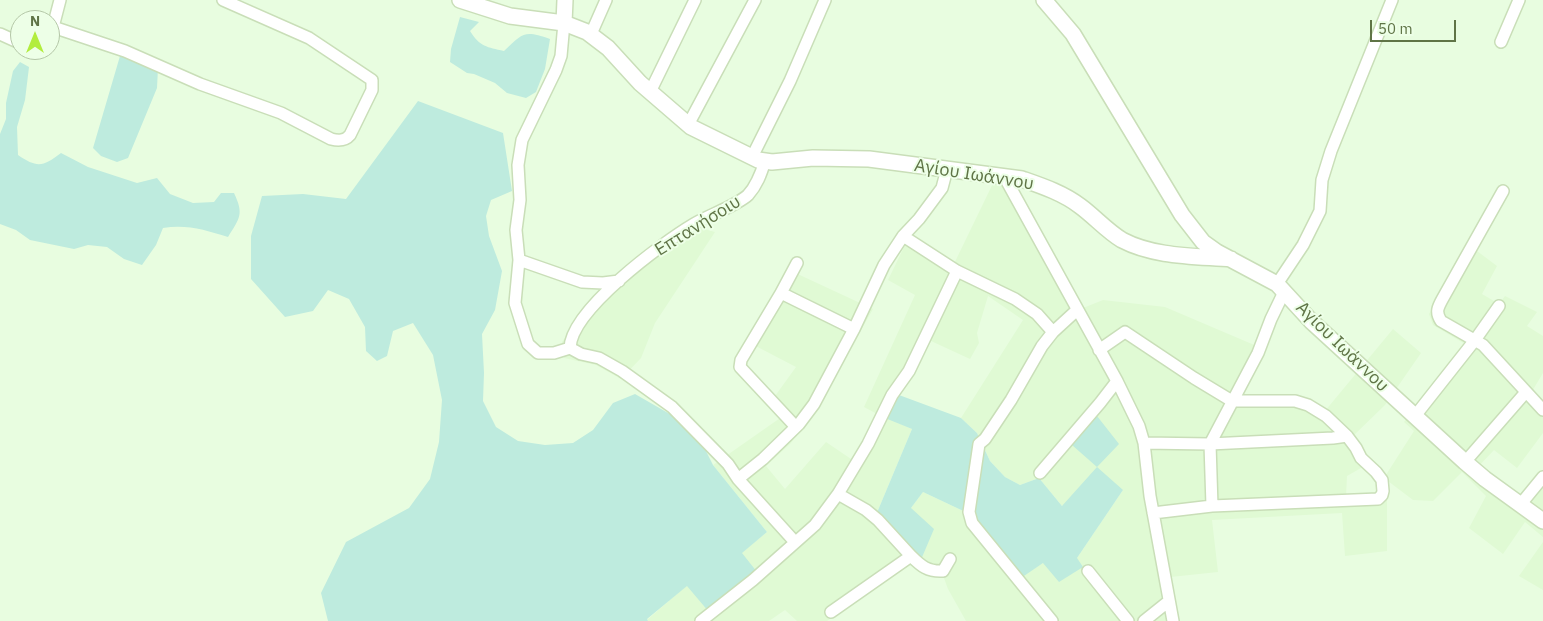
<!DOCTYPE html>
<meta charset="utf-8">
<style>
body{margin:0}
#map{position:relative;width:1543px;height:621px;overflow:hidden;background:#e8fde0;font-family:"IBM Plex Sans",sans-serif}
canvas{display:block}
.north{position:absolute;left:10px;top:10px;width:50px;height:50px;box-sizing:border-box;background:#edffe7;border:1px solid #b4c7a7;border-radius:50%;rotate:0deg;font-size:14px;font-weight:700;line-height:20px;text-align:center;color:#5f7446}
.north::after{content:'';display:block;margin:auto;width:18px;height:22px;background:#b2ed3e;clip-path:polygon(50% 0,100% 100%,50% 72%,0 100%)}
.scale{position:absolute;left:1370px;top:20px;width:86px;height:22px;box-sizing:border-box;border:2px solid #5f7446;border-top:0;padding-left:6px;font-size:15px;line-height:18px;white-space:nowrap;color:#5f7446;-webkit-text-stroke:4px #edffe7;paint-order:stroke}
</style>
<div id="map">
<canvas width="1543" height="621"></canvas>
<div class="north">N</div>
<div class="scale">50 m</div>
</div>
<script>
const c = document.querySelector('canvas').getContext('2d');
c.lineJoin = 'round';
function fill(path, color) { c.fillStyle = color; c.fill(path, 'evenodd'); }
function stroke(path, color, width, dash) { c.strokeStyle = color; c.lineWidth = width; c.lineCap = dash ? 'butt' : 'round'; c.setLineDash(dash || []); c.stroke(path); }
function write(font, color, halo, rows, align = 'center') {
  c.font = font + ' "IBM Plex Sans",sans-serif'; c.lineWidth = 4; c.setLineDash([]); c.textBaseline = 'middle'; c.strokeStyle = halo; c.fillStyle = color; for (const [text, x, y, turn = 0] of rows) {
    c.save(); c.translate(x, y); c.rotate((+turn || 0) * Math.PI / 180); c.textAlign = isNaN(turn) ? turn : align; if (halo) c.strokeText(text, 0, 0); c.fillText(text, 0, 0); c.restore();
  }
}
fill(new Path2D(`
 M998 173 1078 310 1103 300 1165 307 1266 350 1236 400 1300 403 1320 417 1393 329 1421 353 1385 405 1351 438 1368 464 1347 476 1346 497 1387 496V551L1345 556 1342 513 1212 520 1218 572 1161 578 1169 621H966L948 589 941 570 920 562 911 508 923 492 976 517 1020 577 1043 563 1077 558 1123 490 1062 506 1039 478 1020 485 1005 477 990 461 977 433 961 418 1023 320 988 296 977 333 979 343 970 359 931 341 912 376 885 417 912 429 876 515 913 559 827 621H797L785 610 769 621H648L647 620 687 585 741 553 767 532 713 465 783 416 770 403 796 367 748 342 789 270 873 309 810 420 790 444 766 466 785 489 826 442 854 461 879 415 864 407 915 295 888 280 905 245 951 270Z
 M690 225 715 232 655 323 641 358 621 379 596 365 564 358 562 342 585 309Z
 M1469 245 1497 266 1482 294 1499 304 1505 296 1537 312 1527 326 1543 336V373L1531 393 1543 405V433L1517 468 1494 450 1477 468 1517 503 1543 473V537L1525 522 1503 554 1469 528 1486 496 1462 472 1433 501 1413 500 1384 478 1414 431 1404 422 1465 344 1433 325 1429 314Z
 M1543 542V590L1519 576Z`), '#e0fad4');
fill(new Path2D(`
 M460 17 479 22 470 31C480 47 487 47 504 51 523 33 524 30 550 39L545 69 536 92 526 98 507 93 495 83 474 74 467 73 450 62 451 49Z
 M120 56 158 68 157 88 128 158 117 162 101 156 93 148Z
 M20 62 29 67 25 100 17 127 18 155C37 168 43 167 61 153L88 167 137 183 157 178 170 194 193 203 214 202 221 193H234C244 214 240 218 228 237 206 230 186 224 163 228L156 245 142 265 124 259 107 247 88 245 74 249 30 240 16 230 0 224V134L6 119V103L13 71Z
 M418 101 503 133 512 191 491 200 486 216 489 236 502 271 495 310 482 334 484 373 483 401 496 427 518 441 545 445 573 443 593 430 613 403 635 394 675 417 703 445 713 465 767 532 742 553 761 577 709 612 687 586 647 619 648 621H328L321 593 346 542 409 508 430 479 439 442 442 400 433 355 413 323 393 331 387 356 377 361 366 351 365 327 349 299 328 290 313 311 285 317 251 279V236L262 196 303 194 346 199Z
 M899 395 961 418 977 433 990 461 1005 477 1020 485 1039 478 1062 506 1097 467 1072 445 1097 416 1119 444 1097 467 1123 490 1077 558 1083 567 1059 582 1043 563 1021 578 976 517 923 492 911 508 934 529 920 562 876 515 912 429 885 418Z`), '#beebde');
const minor = new Path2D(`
 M564 23 561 56 556 70 522 140 518 165 520 200 516 230 519 260 582 282 603 283 619 281
 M53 27 125 51 200 84 281 113 331 139C339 141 345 141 350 135L372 90V80L309 38 223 0
 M50 31 53 27 60 0
 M0 34 20 43
 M591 34 606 0
 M1501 42 1519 0
 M650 92 695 0
 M688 125 755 0
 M752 157 790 81 825 0
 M765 161C761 174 757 185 748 195 736 206 709 215 694 224 662 243 571 310 570 348L581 354 599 358 622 371 672 407 728 464 738 479 795 542
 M1004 176 1117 381 1139 426 1144 443 1150 496 1173 621
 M1503 191 1443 298C1438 307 1435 312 1441 321L1483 345 1543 410
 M903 236 957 271 1015 299 1037 314 1053 332
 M519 260 515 303 528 344 538 353H554L570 348
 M1277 284 1303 245 1320 211 1322 180 1331 151 1392 0
 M781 293 854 329
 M1099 350 1125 332 1194 378 1232 401H1295L1308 405 1326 416 1347 436 1356 448 1361 458 1376 472 1382 480 1383 491 1382 495 1378 499 1212 506 1153 513
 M1415 416 1475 340 1499 306
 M796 427 740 367 741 360 781 293 797 263
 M1144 443 1210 444 1333 438 1347 436
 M1465 462 1526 392
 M1040 473 1100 403 1117 381
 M738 479 763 459 799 424 814 404 854 329 884 265 903 236 919 219 942 188 947 169
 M1520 505 1543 477
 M1212 506 1210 444 1258 353 1271 319 1284 292
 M911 556C921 566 928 572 943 571L950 559
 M1088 571 1128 621
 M831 612 911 556 878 520 866 510 838 494
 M701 621 753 580 815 525 838 494 868 444 892 395 909 371 957 271
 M1052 621 972 523 969 512 979 444 985 439 1011 400 1042 346 1053 332 1077 310
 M1144 621 1169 601`);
const tertiary = new Path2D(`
 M460 0 510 16 564 23 587 32 608 48 640 83 691 127 758 160 772 162 813 158 869 159 1022 179C1042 186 1063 193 1080 206 1095 217 1107 231 1122 240 1154 257 1195 256 1231 259
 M1044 0 1073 34 1182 215 1203 242 1217 252 1277 284 1311 321 1465 462 1485 479 1543 521
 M564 23 565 0`);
stroke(minor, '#c9deb8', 14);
stroke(tertiary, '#c9deb8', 18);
stroke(minor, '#fff', 11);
stroke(tertiary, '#fff', 15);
write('18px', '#5f7446', '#edffe7', [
 ["Αγίου Ιωάννου",974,175,9],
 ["Επτανήσοιυ",698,226,-32],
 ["Αγίου Ιωάννου",1342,347,44]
]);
</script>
